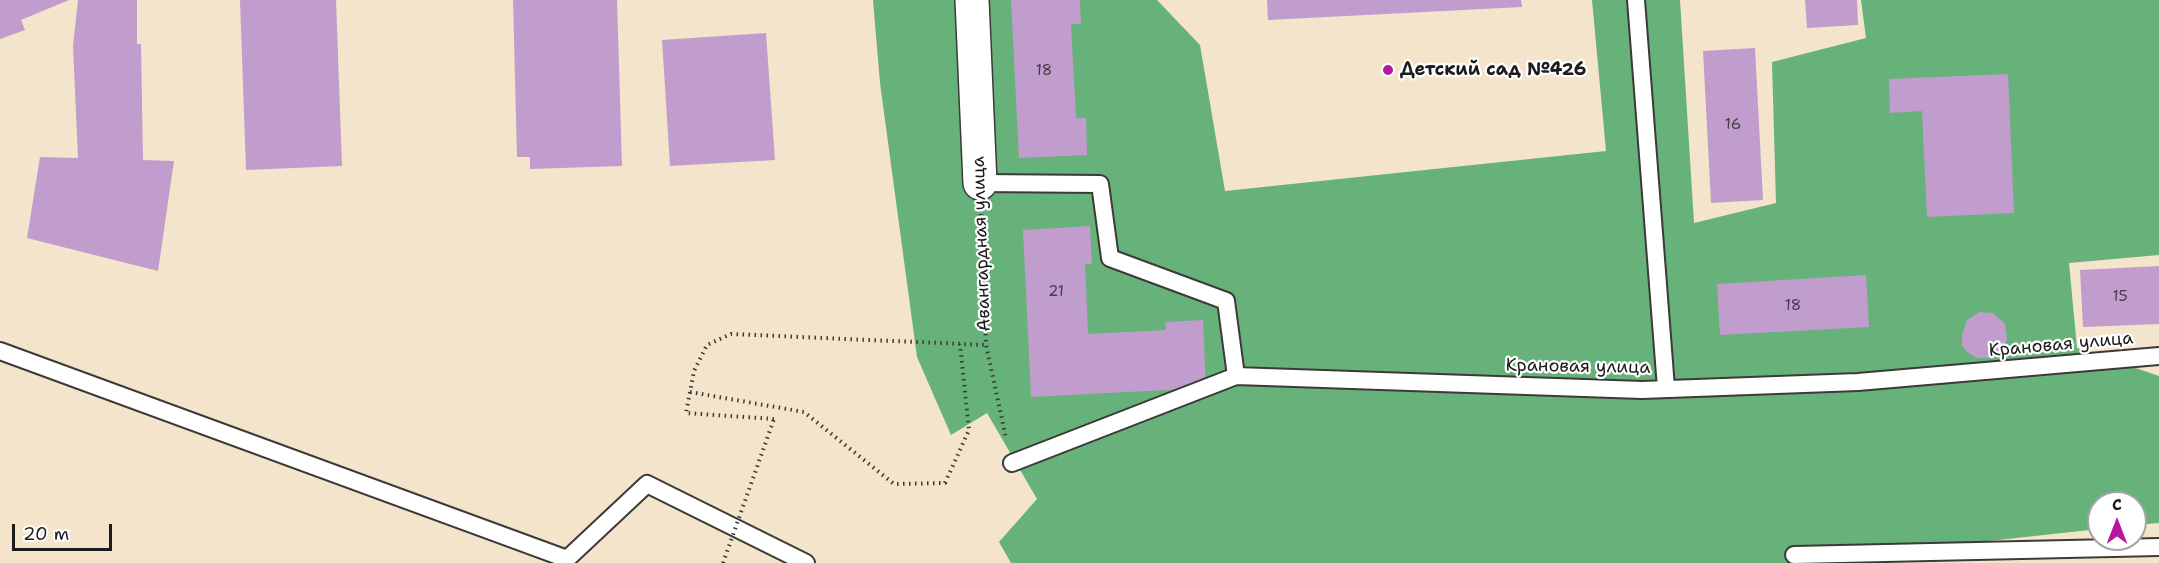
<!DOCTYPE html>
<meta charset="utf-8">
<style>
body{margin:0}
#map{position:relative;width:2159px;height:563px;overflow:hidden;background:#f4e4cb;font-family:"Shantell Sans",sans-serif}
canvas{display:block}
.north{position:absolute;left:2087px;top:491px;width:60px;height:60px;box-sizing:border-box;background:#fff;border:2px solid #a4a4a4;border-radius:50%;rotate:0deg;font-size:16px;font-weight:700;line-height:24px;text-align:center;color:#1c1c1c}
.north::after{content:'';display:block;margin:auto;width:21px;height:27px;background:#b5179e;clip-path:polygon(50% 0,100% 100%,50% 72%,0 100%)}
.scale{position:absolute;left:12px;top:524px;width:100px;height:27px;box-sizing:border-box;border:3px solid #1c1c1c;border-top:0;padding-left:8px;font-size:18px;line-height:21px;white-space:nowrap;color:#1c1c1c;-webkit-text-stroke:4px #fff;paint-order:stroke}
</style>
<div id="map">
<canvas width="2159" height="563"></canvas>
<div class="north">С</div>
<div class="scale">20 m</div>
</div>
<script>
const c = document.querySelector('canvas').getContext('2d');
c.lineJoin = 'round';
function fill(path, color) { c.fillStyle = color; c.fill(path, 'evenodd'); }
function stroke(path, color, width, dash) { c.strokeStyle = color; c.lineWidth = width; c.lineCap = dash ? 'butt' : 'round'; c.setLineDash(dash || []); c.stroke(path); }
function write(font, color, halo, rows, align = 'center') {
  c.font = font + ' "Shantell Sans",sans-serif'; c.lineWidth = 4.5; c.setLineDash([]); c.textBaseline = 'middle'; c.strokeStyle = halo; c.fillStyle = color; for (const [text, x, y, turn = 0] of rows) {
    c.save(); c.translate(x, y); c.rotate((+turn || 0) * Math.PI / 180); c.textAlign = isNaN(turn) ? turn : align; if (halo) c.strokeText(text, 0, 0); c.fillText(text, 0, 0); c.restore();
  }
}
fill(new Path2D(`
 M873 0H1157L1200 45 1225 191 1606 151 1592 0H1680L1694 223 1776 203 1772 62 1866 38 1861 0H2159V255L2069 263 2077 348 2159 376V523L2135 525V503H2099V529L1787 563H1011L999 542 1037 499 987 413 951 435 917 357 880 83Z`), '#67b27a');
fill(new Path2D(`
 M0 0H69L21 20 25 30 0 39Z
 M78 0H137V44H141L143 160 174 161 158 271 27 238 40 157 78 158 73 46Z
 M240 0H336L342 166 246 170Z
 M513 0H617L622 166 530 169V157H517Z
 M1011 0H1080L1081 24H1071L1076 118H1086L1087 155 1019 158Z
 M1267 0H1521L1522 7 1268 20Z
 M1805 0H1857L1858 25 1807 28Z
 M766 33 775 160 670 166 662 40Z
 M1755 48 1763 200 1711 203 1703 51Z
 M2008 74 2014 213 1927 217 1922 111 1890 113 1889 79Z
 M1090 226 1092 264H1085L1088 334 1166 330 1165 322 1203 320 1206 388 1031 397 1023 230Z
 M2159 266V324L2083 327 2080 270Z
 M1866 275 1869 327 1720 335 1717 284Z
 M1979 312 1993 313 2005 324 2007 339 2002 350 1991 358H1977L1967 352 1962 345V335L1967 320Z`), '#c09dcc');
const lane = new Path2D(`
 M1636 0 1666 388
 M980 183 1100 184 1110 258 1226 301 1236 376
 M0 351 567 559 647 484 806 563
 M1012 463 1236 376 1642 390 1858 382 2159 356
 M1794 555 2159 547`);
const street = new Path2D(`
 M972 0 980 183`);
stroke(lane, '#3c3a36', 20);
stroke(street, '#3c3a36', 36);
stroke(new Path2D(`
 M981 214 986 345 1006 438
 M690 392 804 412 894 484 945 483 969 430 960 344
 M774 419 686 413 694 371 707 345 731 334 986 345`), '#3c3a36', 4, [1.5, 4.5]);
stroke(lane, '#fff', 16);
stroke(street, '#fff', 33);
stroke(new Path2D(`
 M723 563 774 419`), '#3c3a36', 4, [1.5, 4.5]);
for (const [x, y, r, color] of [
 [1388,70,6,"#b5179e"]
]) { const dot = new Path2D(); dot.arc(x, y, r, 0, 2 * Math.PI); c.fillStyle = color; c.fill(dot); stroke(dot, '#fff', 2); }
write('15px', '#453c48', null, [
 ["18",1044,71],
 ["16",1733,125],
 ["21",1056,292],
 ["15",2120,297],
 ["18",1793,306]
]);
write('bold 18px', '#1c1c1c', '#fff', [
 ["Детский сад №426",1400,70]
], 'left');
write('18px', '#1c1c1c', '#fff', [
 ["Авангардная улица",982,244,-92],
 ["Крановая улица",2061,345,-5],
 ["Крановая улица",1578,367,1]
]);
</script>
